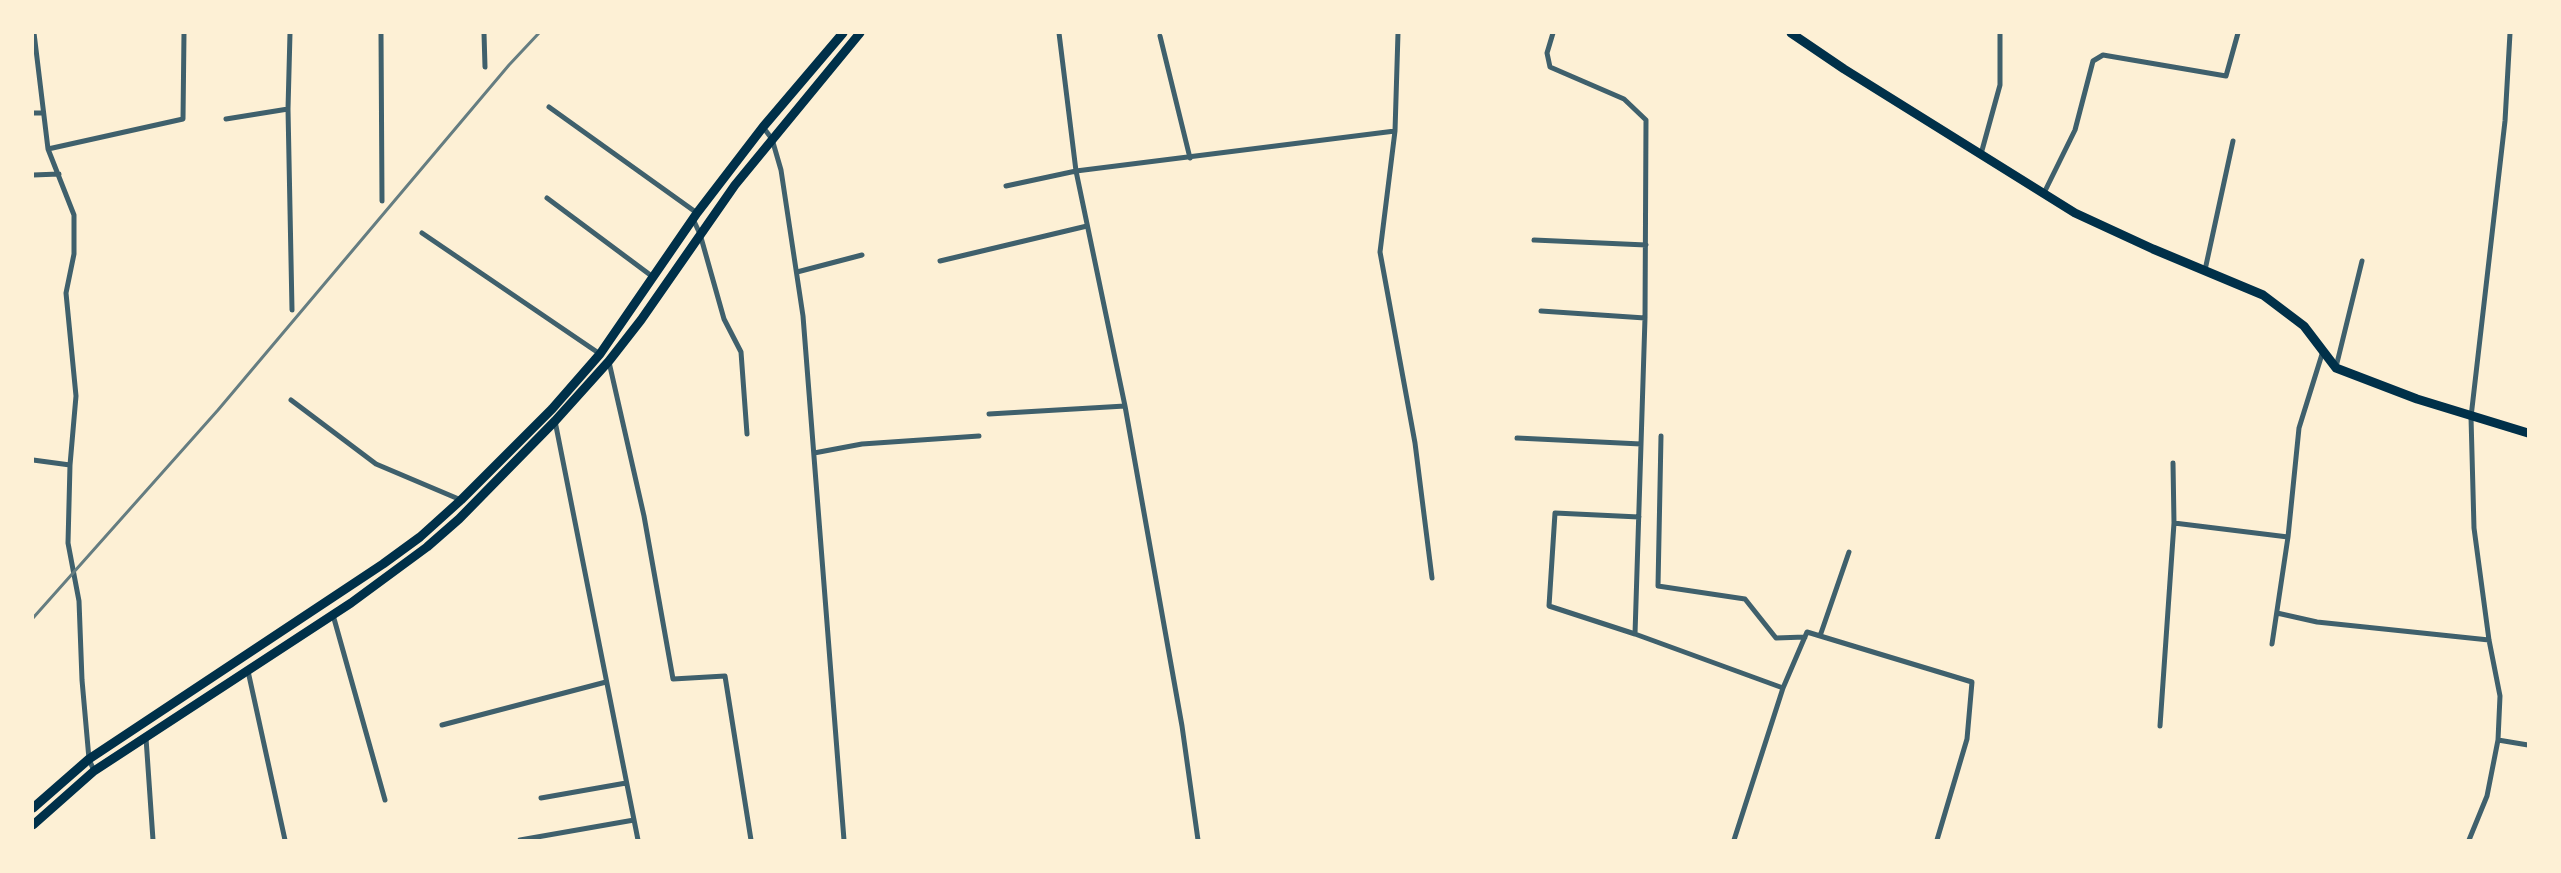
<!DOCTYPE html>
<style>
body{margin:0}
#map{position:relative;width:2561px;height:873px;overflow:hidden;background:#fdf0d5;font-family:"Space Grotesk",sans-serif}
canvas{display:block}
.frame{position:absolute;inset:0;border:34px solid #fdf0d5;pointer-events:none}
</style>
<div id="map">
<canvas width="2561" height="873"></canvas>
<div class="frame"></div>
</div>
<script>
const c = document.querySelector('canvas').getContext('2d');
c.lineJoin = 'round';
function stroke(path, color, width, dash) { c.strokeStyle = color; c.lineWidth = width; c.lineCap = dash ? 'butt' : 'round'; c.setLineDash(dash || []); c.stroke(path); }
stroke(new Path2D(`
 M34 33 48 149 74 215V254L66 293 76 396 70 465 68 543 79 601 82 680 89 759 94 771
 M290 33 288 109 292 310
 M381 33 382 201
 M484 33 485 67
 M1059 33 1076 171 1125 406 1182 726 1198 840
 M1398 33 1395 131 1380 252 1415 443 1432 578
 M1553 33 1547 53 1550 67 1624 99 1646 120 1645 318 1635 634 1783 688 1734 840
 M1160 36 1190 158
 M549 107 697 213
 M33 113H43
 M226 119 288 109
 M763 127 772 139 781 170 803 316 844 840
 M48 149 183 119 184 33
 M1981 154 2000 85V33
 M33 175 59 174
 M1006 186 1076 171 1395 131
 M2044 193 2075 130 2093 61 2103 55 2226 76 2238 33
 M547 198 653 277
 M693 219 700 234 724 319 741 352 747 434
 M422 233 600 354
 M1534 240 1646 245
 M940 261 1087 226
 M2205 270 2233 141
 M797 272 862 255
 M1541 311 1645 318
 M609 362 644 516 673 679 725 676 751 840
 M2336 367 2362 261
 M291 400 376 464 461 500
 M989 414 1125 406
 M555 421 638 840
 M1661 436 1658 586 1745 599 1776 638 1805 637
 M1517 438 1641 444
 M814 453 862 444 979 436
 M33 460 70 465
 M2174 523 2288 537
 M2277 613 2317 622 2489 640
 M333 615 385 800
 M1635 634 1549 606 1555 513 1639 517
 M1820 636 1849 552
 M2272 644 2288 537 2299 428 2323 351
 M248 671 285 840
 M1783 688 1807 632 1972 682 1967 739 1937 840
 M442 725 606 682
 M2160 726 2174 523 2173 463
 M146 738 153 840
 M2498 740 2528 745
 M541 798 626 783
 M520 840 634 820
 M2469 840 2487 796 2498 740 2500 696 2489 640 2474 528 2471 417 2505 121 2510 33`), '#3f606c', 5);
stroke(new Path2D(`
 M1791 33 1844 69 2075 213 2153 249 2263 295 2304 326 2336 368 2417 399 2528 433`), '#003049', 9);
stroke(new Path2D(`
 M33 808 89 759 383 564 420 537 461 500 552 409 600 354 697 213 763 127 843 33
 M33 825 94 771 351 603 427 547 459 519 555 421 609 361 641 320 735 185 860 33`), '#003049', 9);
stroke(new Path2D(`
 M33 618 218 410 509 65 539 33`), '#657d81', 3);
</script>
